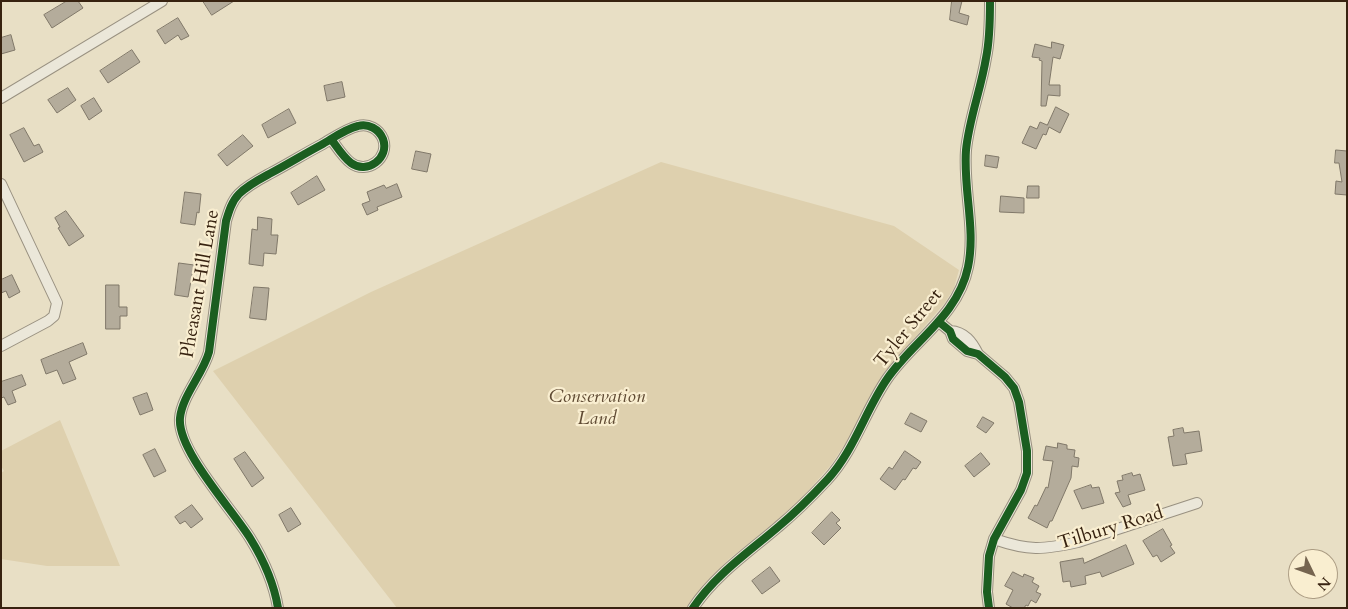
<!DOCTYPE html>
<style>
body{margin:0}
#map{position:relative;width:1348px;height:609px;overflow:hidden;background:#e8dfc5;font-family:Cardo,serif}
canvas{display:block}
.frame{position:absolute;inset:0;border:2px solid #372210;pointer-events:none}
.north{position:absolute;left:1288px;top:549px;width:50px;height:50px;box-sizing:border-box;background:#f9eed0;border:1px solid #ab9c83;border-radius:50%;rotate:132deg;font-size:14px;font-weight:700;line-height:20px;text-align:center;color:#372210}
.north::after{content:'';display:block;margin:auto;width:18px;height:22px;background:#75644f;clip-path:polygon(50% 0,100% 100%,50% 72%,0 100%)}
</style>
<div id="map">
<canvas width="1348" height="609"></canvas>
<div class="frame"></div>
<div class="north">N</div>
</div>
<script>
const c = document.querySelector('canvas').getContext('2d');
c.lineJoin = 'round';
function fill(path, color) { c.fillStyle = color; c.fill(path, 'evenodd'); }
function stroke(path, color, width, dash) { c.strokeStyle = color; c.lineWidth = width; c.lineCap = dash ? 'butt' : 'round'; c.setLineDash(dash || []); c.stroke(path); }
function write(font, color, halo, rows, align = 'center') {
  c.font = font + ' Cardo,serif'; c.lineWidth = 4.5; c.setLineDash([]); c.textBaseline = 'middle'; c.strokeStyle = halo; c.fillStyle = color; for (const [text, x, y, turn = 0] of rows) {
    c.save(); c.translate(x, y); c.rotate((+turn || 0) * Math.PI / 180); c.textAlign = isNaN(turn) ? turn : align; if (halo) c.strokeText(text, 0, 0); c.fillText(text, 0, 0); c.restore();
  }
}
fill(new Path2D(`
 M661 162 894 226 959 270 954 288 944 304 893 363 881 381 849 438 831 465 792 509 729 559 708 582 686 608H397L213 371 371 292Z
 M60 420 120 566H47L1 559V473L4 471 1 466V451Z`), '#ded0ae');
const building = new Path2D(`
 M67 1H78L83 8 52 28 44 15Z
 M203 1H234L212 15Z
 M952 1H962L959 13 969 16 967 25 950 20Z
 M178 18 189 36 181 40 178 35 165 44 157 31Z
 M11 35 15 50 1 54V38Z
 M1052 42 1064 45 1060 59 1053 57 1049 85H1060V96L1048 95 1046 106H1041L1042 61 1039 60 1040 58 1032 57 1035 44 1051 48Z
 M132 50 140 62 108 83 100 71Z
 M342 82 345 97 327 101 324 86Z
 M68 88 76 100 57 113 48 100Z
 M94 98 102 111 89 120 81 106Z
 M1056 107 1069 114 1060 133 1049 127 1046 135 1043 134 1036 149 1022 143 1030 126 1037 129 1040 122 1047 125Z
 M289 109 296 123 268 138 262 125Z
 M24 128 34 146 39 144 43 152 24 162 10 135Z
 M243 135 253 146 227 166 218 155Z
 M1336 150 1347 151V195L1335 194 1336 181 1342 182 1339 163H1335Z
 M416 151 431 154 427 172 412 169Z
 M986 155 999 157 997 168 985 166Z
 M317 176 325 190 298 205 291 193Z
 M397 184 402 197 377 207 378 210 367 215 362 204 370 201 367 192 384 185 386 188Z
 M1028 186H1039V198H1027Z
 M185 192 201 194 199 213 197 212 195 225 181 223Z
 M1001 196 1024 198V213L1000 212Z
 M66 211 84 236 69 246 58 228 60 227 55 218Z
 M258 217 272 219 271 235H278L276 254 264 253 263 266 249 264 252 229 257 230Z
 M179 263 194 265 188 297 175 295Z
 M12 275 20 292 9 298 6 291 1 293V280Z
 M106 285H119V307H127V316H120V329H106Z
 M254 287 269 288 266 320 250 318Z
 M83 343 87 354 69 362 76 379 63 384 57 370 46 374 41 360Z
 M22 375 26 385 12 391 16 402 8 405 4 397 1 398V382Z
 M147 393 153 410 140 415 133 398Z
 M911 413 927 421 921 432 905 424Z
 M983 417 994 423 986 433 977 427Z
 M1183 428 1184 433 1199 431 1202 451 1185 454 1187 464 1173 466 1168 437 1174 436 1173 430Z
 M1058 443 1067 445V449L1075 450 1074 457 1079 458 1078 467 1072 466 1071 478 1052 521H1050L1047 528 1028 518 1035 505 1037 506 1046 487 1048 488 1053 461 1043 460 1046 446 1057 448Z
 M155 449 166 471 154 477 143 455Z
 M905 451 921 462 916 469 913 468 905 480 903 479 895 490 880 479 889 467 892 469Z
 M245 452 264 478 252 487 234 459Z
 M981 453 990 464 974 477 965 466Z
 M1132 473 1133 476 1140 474 1145 490 1128 495 1131 504 1123 507 1115 493 1120 492 1117 481 1123 480 1122 476Z
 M1091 485 1092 488 1099 487 1104 503 1082 509 1074 491Z
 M192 505 203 519 191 528 185 521 180 524 175 517Z
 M291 508 301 524 288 532 279 515Z
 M832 512 840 520 836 523 841 528 824 545 812 533Z
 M1163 529 1172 545 1170 546 1175 553 1161 562 1157 555 1153 557 1143 541Z
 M1126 545 1134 564 1102 577 1100 572 1085 576 1086 584 1071 587 1070 581 1063 582 1060 562 1083 558 1084 563Z
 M770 567 780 581 762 594 752 581Z
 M1013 572 1023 577 1024 574 1034 578 1032 582 1039 586 1036 592 1041 594 1036 603 1031 600 1028 606 1026 605 1024 608H1013L1006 604 1013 590 1005 586Z`);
fill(building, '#b4ac9b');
stroke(building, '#807869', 1);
const street = new Path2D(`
 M1 98 162 1
 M1 184 57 303 54 316 48 321 1 346
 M939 322 950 331 953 339 967 351 978 354 1005 377 1014 388 1019 402 1027 451V473L1021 490 994 539 989 556 987 592 989 608
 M950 331C965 332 972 342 978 354
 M994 539C1029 551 1042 550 1078 542L1197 503
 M278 608C274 583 263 559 250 538 232 509 177 450 180 418 182 396 203 374 209 352L226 221C229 211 232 201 239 194 248 185 260 179 271 173 288 164 304 154 321 145 332 139 345 129 358 126 368 123 379 129 383 139 390 158 367 175 351 163 343 157 337 147 331 139
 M693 608C715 575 749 552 778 527 795 513 812 496 827 480 854 451 865 411 887 379 913 341 958 316 968 267 976 229 963 189 966 150 969 119 981 89 986 58 990 39 990 20 990 1`);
stroke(street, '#999181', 12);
stroke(street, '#ebe7d9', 10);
stroke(new Path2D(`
 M939 322 950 331 953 339 967 351 978 354 1005 377 1014 388 1019 402 1027 451V473L1021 490 994 539 989 556 987 592 989 608
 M278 608C274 583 263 559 250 538 232 509 177 450 180 418 182 396 203 374 209 352L226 221C229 211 232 201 239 194 248 185 260 179 271 173 288 164 304 154 321 145 332 139 345 129 358 126 368 123 379 129 383 139 390 158 367 175 351 163 343 157 337 147 331 139
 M693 608C715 575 749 552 778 527 795 513 812 496 827 480 854 451 865 411 887 379 913 341 958 316 968 267 976 229 963 189 966 150 969 119 981 89 986 58 990 39 990 20 990 1`), '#1b5e20', 8);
write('19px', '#372210', '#f9eed0', [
 ["Pheasant Hill Lane",201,284,-80],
 ["Tyler Street",909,329,-51],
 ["Tilbury Road",1111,529,-17]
]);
write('italic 19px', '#5f4a33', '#f9eed0', [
 ["Conservation",597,398],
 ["Land",597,420]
]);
</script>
